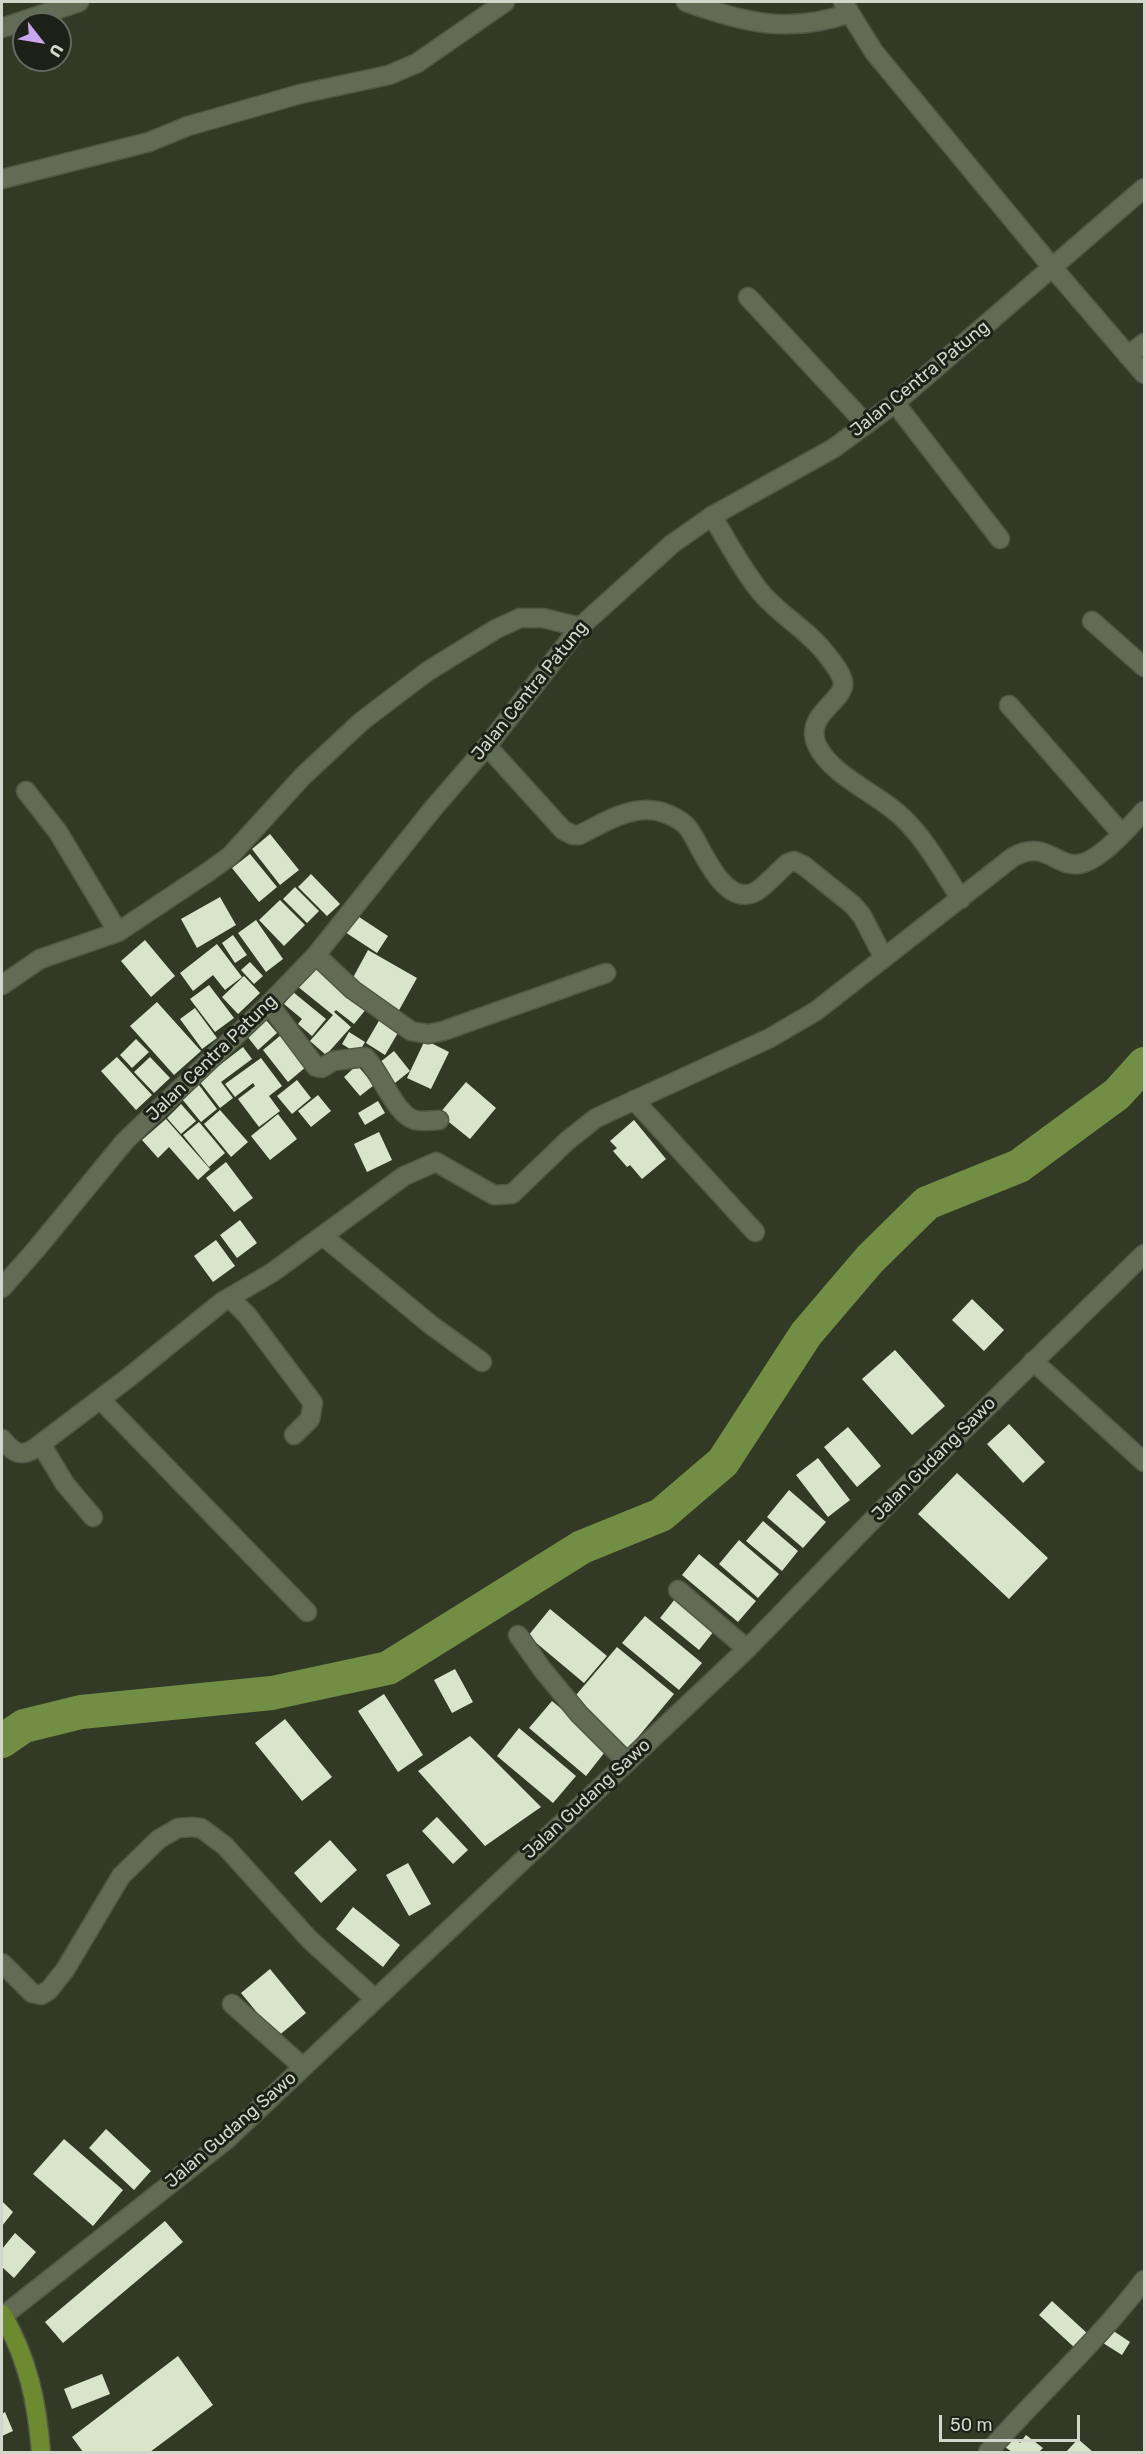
<!DOCTYPE html>
<style>
body{margin:0}
#map{position:relative;width:1146px;height:2454px;overflow:hidden;background:#323a26;font-family:Rubik,sans-serif}
canvas{display:block}
.frame{position:absolute;inset:0;border:3px solid #d1d7ca;pointer-events:none}
.north{position:absolute;left:12px;top:12px;width:60px;height:60px;box-sizing:border-box;background:#1c2017;border:2px solid #64695f;border-radius:50%;rotate:121deg;font-size:16px;font-weight:700;line-height:24px;text-align:center;color:#d1d7ca}
.north::after{content:'';display:block;margin:auto;width:21px;height:27px;background:#c9a5ee;clip-path:polygon(50% 0,100% 100%,50% 72%,0 100%)}
.scale{position:absolute;left:939px;top:2415px;width:141px;height:27px;box-sizing:border-box;border:3px solid #d1d7ca;border-top:0;padding-left:8px;font-size:18px;line-height:21px;white-space:nowrap;color:#d1d7ca;-webkit-text-stroke:4px #1c2017;paint-order:stroke}
</style>
<div id="map">
<canvas width="1146" height="2454"></canvas>
<div class="frame"></div>
<div class="north">U</div>
<div class="scale">50 m</div>
</div>
<script>
const c = document.querySelector('canvas').getContext('2d');
c.lineJoin = 'round';
function stroke(path, color, width, dash) { c.strokeStyle = color; c.lineWidth = width; c.lineCap = dash ? 'butt' : 'round'; c.setLineDash(dash || []); c.stroke(path); }
function fill(path, color) { c.fillStyle = color; c.fill(path, 'evenodd'); }
function write(font, color, halo, rows, align = 'center') {
  c.font = font + ' Rubik,sans-serif'; c.lineWidth = 6; c.setLineDash([]); c.textBaseline = 'middle'; c.strokeStyle = halo; c.fillStyle = color; for (const [text, x, y, turn = 0] of rows) {
    c.save(); c.translate(x, y); c.rotate((+turn || 0) * Math.PI / 180); c.textAlign = isNaN(turn) ? turn : align; if (halo) c.strokeText(text, 0, 0); c.fillText(text, 0, 0); c.restore();
  }
}
stroke(new Path2D(`
 M2 1741 24 1726 81 1712 272 1693 388 1668 582 1547 661 1515 723 1462 806 1334 870 1259 927 1203 1019 1166 1117 1094 1144 1064`), '#728e45', 34);
fill(new Path2D(`
 M270 834 299 870 280 885 252 849Z
 M250 854 277 887 259 902 232 868Z
 M311 874 340 904 327 916 298 887Z
 M295 887 319 911 307 923 283 899Z
 M220 897 236 925 197 948 181 919Z
 M280 900 305 925 284 946 259 920Z
 M356 915 388 936 377 953 345 932Z
 M256 920 283 959 266 972 238 933Z
 M233 935 247 955 235 963 222 943Z
 M145 940 175 976 151 997 121 961Z
 M217 944 242 977 225 990 213 975 193 991 180 973Z
 M368 950 417 978 398 1012 349 985Z
 M250 962 263 976 254 984 241 970Z
 M313 966 367 1008 354 1024 336 1010 334 1012 351 1027 326 1055 310 1041 333 1015 297 986Z
 M244 976 260 993 238 1014 222 997Z
 M209 985 234 1018 215 1032 190 999Z
 M293 992 326 1019 312 1036 298 1024 302 1019 284 1004Z
 M157 1002 201 1051 174 1075 130 1026Z
 M195 1008 217 1038 202 1049 180 1019Z
 M380 1019 399 1031 385 1055 366 1043Z
 M266 1020 277 1033 258 1050 247 1036Z
 M349 1032 365 1042 358 1054 342 1044Z
 M281 1035 307 1066 288 1082 263 1050Z
 M136 1039 149 1052 132 1068 120 1055Z
 M425 1040 449 1052 431 1089 407 1078Z
 M243 1047 252 1059 221 1082 233 1098 220 1108 199 1081Z
 M394 1051 410 1071 395 1083 379 1063Z
 M117 1057 152 1095 136 1110 101 1071Z
 M150 1057 170 1078 154 1093 134 1072Z
 M261 1058 282 1086 269 1096 280 1111 259 1127 238 1099 255 1086 253 1083 235 1097 225 1084Z
 M357 1065 374 1085 360 1096 344 1077Z
 M297 1080 311 1098 292 1114 277 1096Z
 M466 1082 496 1108 470 1139 439 1114Z
 M199 1085 217 1109 201 1122 182 1099Z
 M318 1095 331 1111 311 1127 298 1111Z
 M378 1101 385 1113 365 1125 358 1113Z
 M181 1104 196 1121 181 1134 167 1118Z
 M220 1110 248 1142 231 1157 204 1124Z
 M278 1114 297 1139 270 1160 251 1136Z
 M166 1119 210 1169 198 1180 169 1147 158 1158 142 1140Z
 M634 1120 666 1159 642 1179 630 1165 627 1167 613 1151 617 1148 610 1141Z
 M199 1122 225 1153 209 1167 183 1135Z
 M379 1132 392 1160 367 1172 354 1144Z
 M226 1162 253 1198 234 1212 206 1178Z
 M240 1220 257 1243 237 1258 220 1235Z
 M216 1240 235 1266 213 1282 194 1256Z
 M972 1299 1004 1330 984 1351 952 1320Z
 M895 1350 945 1406 912 1435 862 1379Z
 M1009 1424 1045 1462 1023 1483 987 1444Z
 M848 1427 881 1466 857 1487 824 1447Z
 M818 1458 850 1500 828 1517 796 1475Z
 M957 1473 1048 1558 1009 1599 918 1514Z
 M789 1490 826 1522 803 1548 767 1517Z
 M763 1521 798 1551 782 1571 746 1541Z
 M739 1540 779 1574 758 1598 719 1564Z
 M699 1554 756 1601 738 1622 682 1575Z
 M675 1599 714 1631 699 1650 660 1618Z
 M550 1609 607 1656 584 1683 528 1636Z
 M645 1616 702 1663 679 1690 622 1643Z
 M617 1647 674 1694 628 1749 571 1701Z
 M455 1669 473 1702 452 1713 434 1680Z
 M384 1694 423 1755 398 1772 358 1711Z
 M552 1701 608 1748 586 1776 529 1728Z
 M285 1719 332 1777 302 1801 255 1743Z
 M519 1728 576 1776 553 1803 497 1756Z
 M470 1736 541 1807 485 1846 418 1771Z
 M437 1817 468 1850 453 1864 422 1831Z
 M330 1840 357 1870 321 1903 294 1873Z
 M408 1863 431 1904 409 1916 386 1875Z
 M353 1907 400 1945 383 1967 336 1929Z
 M270 1969 306 2013 277 2037 241 1993Z
 M106 2129 151 2171 134 2190 89 2148Z
 M64 2139 123 2190 93 2226 33 2174Z
 M2 2201 13 2212 2 2226Z
 M165 2221 183 2242 63 2343 45 2322Z
 M15 2233 36 2252 14 2278 2 2267V2249Z
 M1052 2301 1088 2334 1075 2348 1039 2315Z
 M1112 2330 1130 2342 1122 2355 1103 2343Z
 M178 2356 213 2405 150 2452H83L72 2437Z
 M102 2374 110 2394 72 2409 64 2389Z
 M5 2412 13 2431 2 2436V2414Z
 M1026 2435 1043 2448 1039 2452H1012L1005 2447 1012 2437 1020 2443Z
 M1078 2439 1093 2452H1066Z`), '#d9e5cb');
const street = new Path2D(`
 M686 2C745 23 789 34 850 13
 M843 2 874 52 1052 267 1144 374
 M2 28 79 2
 M2 179 149 142 188 126 300 94 389 75 417 63 505 2
 M748 297 866 424
 M1128 356 1144 343
 M895 403 1000 539
 M712 516C727 540 745 575 764 596 783 617 810 632 827 655 833 663 841 672 843 682 846 701 803 714 817 745 831 776 879 794 903 818 927 841 943 872 961 899
 M1092 621 1144 667
 M1009 705 1122 834
 M487 746 563 830 573 835H579C600 825 624 809 648 810 661 810 681 818 689 829 701 846 722 905 753 893 762 890 779 870 788 863L794 861 803 865 853 905 862 916 884 958
 M26 791 58 832 118 932
 M316 955 353 990 411 1031 428 1034 443 1031 606 973
 M2 985 40 959 118 932 208 872 230 856 303 776 362 721 428 671 496 629 520 618H543L580 627
 M269 1004 316 1067 322 1068 333 1061 365 1057C381 1072 395 1115 415 1120 423 1122 432 1120 439 1120
 M634 1100 755 1232
 M323 1236 431 1325 482 1362
 M230 1298 247 1315 313 1403 310 1419 294 1435
 M1033 1361 1144 1462
 M100 1399 307 1612
 M2 1439C12 1451 19 1458 34 1449L128 1378 222 1302 273 1272 404 1176 436 1162 494 1195 512 1194 567 1141 596 1118 770 1038 816 1011 1013 857C1045 839 1055 867 1079 864 1100 861 1130 826 1144 811
 M41 1444 65 1484 93 1517
 M678 1590 747 1649
 M518 1635 542 1669 579 1714 627 1762
 M2 1963 32 1993 41 1995 49 1990 65 1970 121 1876 159 1839 178 1828 192 1827 201 1828 225 1846 310 1940 375 1999
 M232 2004 303 2067
 M988 2452C1039 2394 1097 2342 1144 2280`);
const secondary = new Path2D(`
 M2 1288 38 1247 125 1141 269 1004 316 955 431 811 487 746 580 627 672 544 712 516 834 448 895 403 1144 188
 M3 2316 226 2140 747 1649 892 1500 1144 1254`);
const primary = new Path2D(`
 M2 2314C28 2359 37 2402 41 2452`);
stroke(street, '#515846', 21);
stroke(secondary, '#515846', 21);
stroke(primary, '#515846', 21);
stroke(street, '#626c55', 18);
stroke(secondary, '#626c55', 18);
stroke(primary, '#6d8a31', 18);
write('18px', '#d1d7ca', '#1c2017', [
 ["Jalan Centra Patung",920,379,-39],
 ["Jalan Centra Patung",530,691,-51],
 ["Jalan Centra Patung",212,1058,-44],
 ["Jalan Gudang Sawo",934,1459,-45],
 ["Jalan Gudang Sawo",587,1799,-43],
 ["Jalan Gudang Sawo",231,2130,-41]
]);
</script>
